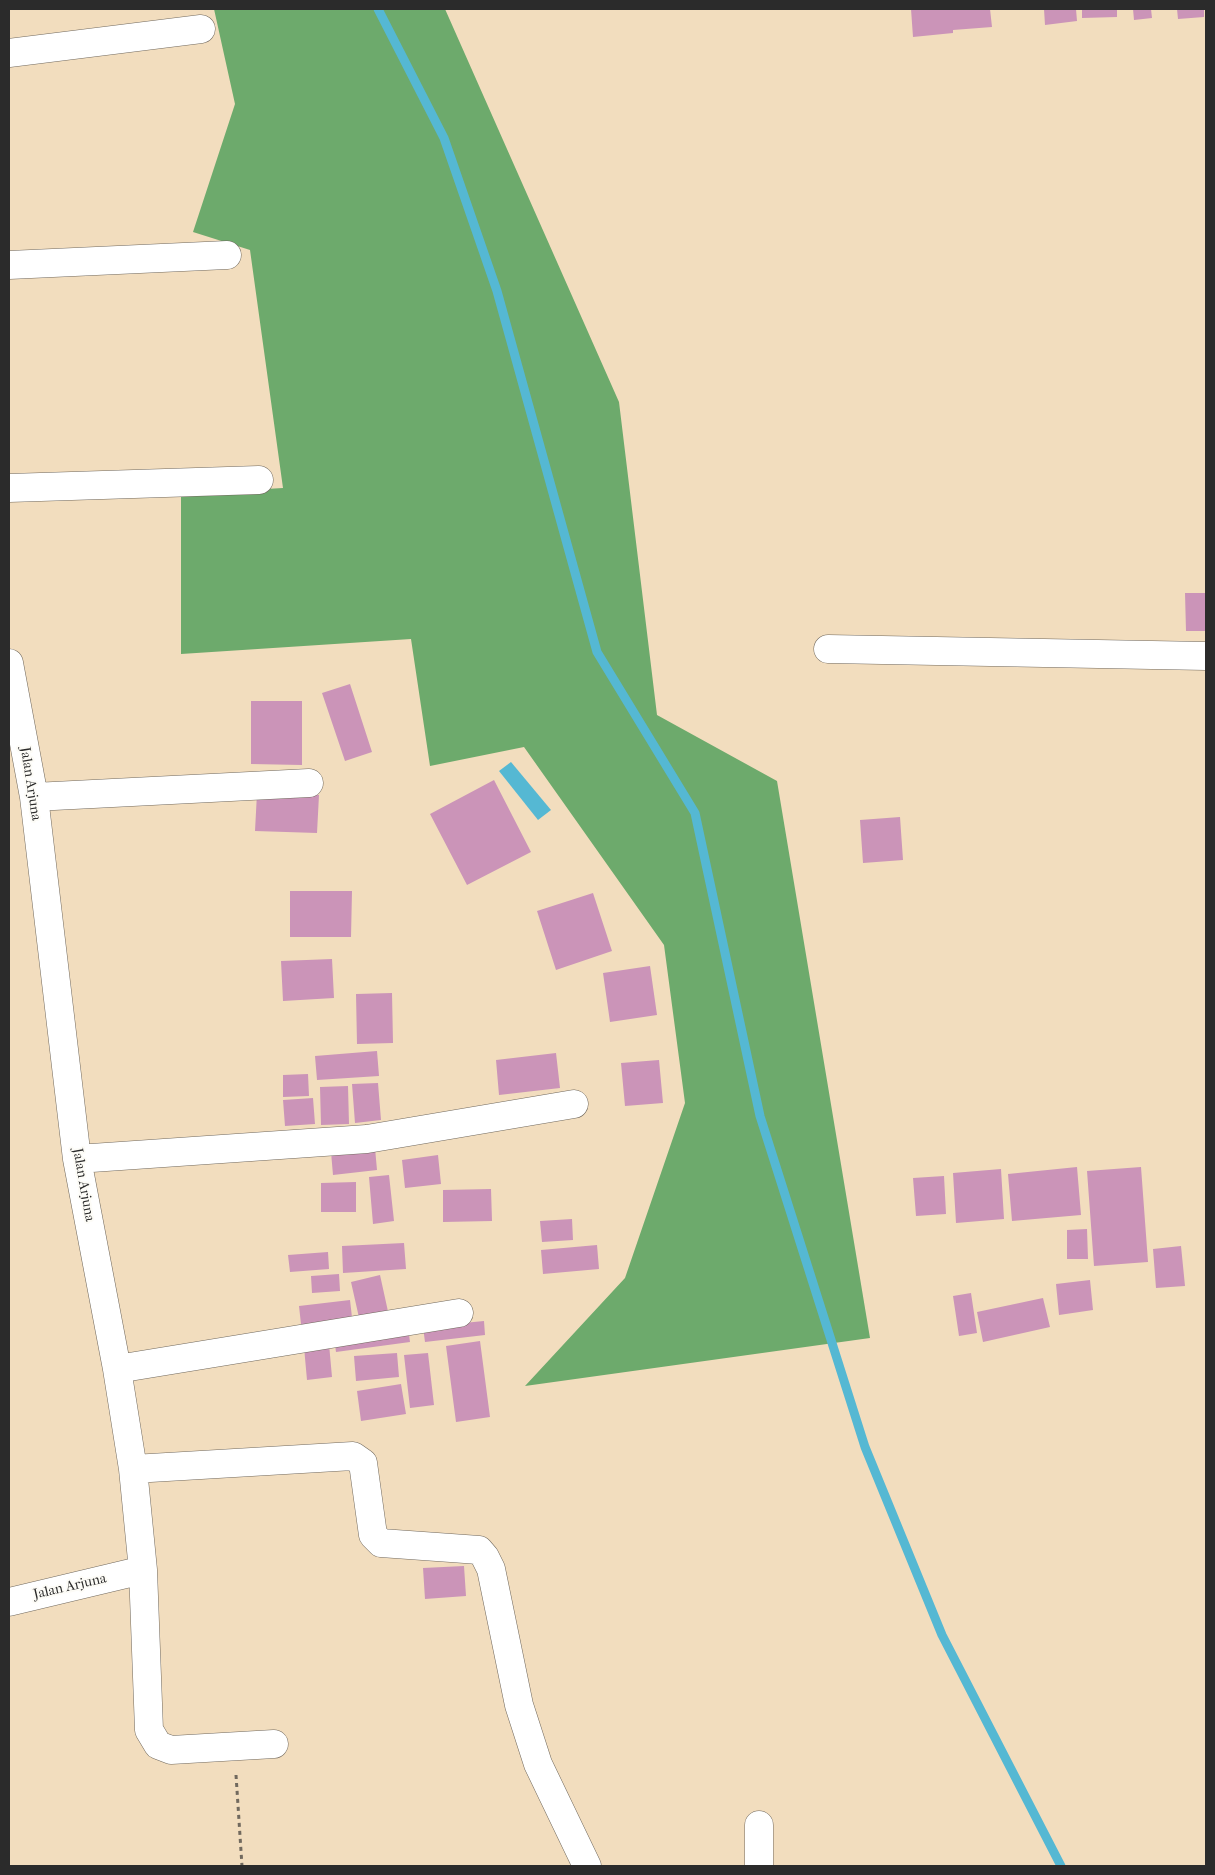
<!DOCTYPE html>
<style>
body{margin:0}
#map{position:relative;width:1215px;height:1875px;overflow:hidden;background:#f2ddbe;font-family:"IM FELL French Canon",serif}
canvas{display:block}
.frame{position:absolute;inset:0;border:10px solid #2b2b2b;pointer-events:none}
</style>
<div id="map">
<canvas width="1215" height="1875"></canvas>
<div class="frame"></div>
</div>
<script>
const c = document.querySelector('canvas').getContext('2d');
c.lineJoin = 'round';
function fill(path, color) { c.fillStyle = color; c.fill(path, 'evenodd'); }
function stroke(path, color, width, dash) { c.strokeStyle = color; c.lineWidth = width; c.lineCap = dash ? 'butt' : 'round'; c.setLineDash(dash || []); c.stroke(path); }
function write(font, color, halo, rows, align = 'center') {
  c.font = font + ' "IM FELL French Canon",serif'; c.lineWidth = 4; c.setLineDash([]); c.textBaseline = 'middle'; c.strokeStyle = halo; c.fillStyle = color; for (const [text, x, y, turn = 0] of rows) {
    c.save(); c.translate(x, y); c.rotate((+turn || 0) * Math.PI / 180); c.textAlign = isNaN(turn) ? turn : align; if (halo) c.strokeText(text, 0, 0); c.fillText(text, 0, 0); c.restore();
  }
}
fill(new Path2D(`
 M214 9H445L619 402 657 715 777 781 870 1338 525 1386 625 1278 685 1103 664 945 524 747 430 766 411 639 181 654V494L283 488 250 250 193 232 235 104Z`), '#6daa6c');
fill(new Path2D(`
 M511 762 551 810 538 820 499 771Z`), '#55b8d3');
stroke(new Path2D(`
 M378 9 444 138 497 291 597 652 695 813 760 1116 865 1447 942 1635 1061 1866`), '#55b8d3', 9);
fill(new Path2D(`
 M911 9H990L992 27 953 30V33L913 37Z
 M1044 9H1076L1077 21 1045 25Z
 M1082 9H1117V17L1082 18Z
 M1133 9H1151L1152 18 1134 20Z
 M1177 9H1204V17L1178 19Z
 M1185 593H1206V631H1186Z
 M350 684 372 752 345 761 322 693Z
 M251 701H302V765L251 764Z
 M494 780 531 852 467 885 430 814Z
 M257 793 319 795 317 833 255 831Z
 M900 817 903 860 863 863 860 820Z
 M290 891H352L351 937H290Z
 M593 893 612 951 556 970 537 911Z
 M332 959 334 998 283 1001 281 961Z
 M650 966 657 1015 610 1022 603 973Z
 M392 993 393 1043 357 1044 356 994Z
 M377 1051 379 1076 317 1080 315 1056Z
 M556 1053 560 1088 499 1095 496 1060Z
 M659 1060 663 1103 625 1106 621 1063Z
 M308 1074 309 1096 283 1097V1075Z
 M378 1083 381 1120 355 1123 352 1084Z
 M348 1086 349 1124 321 1125 320 1087Z
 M313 1098 315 1124 285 1126 283 1100Z
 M375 1148 377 1170 333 1175 331 1152Z
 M438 1155 441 1184 405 1188 402 1160Z
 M1077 1167 1081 1215 1012 1221 1008 1174Z
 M1141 1167 1148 1262 1094 1266 1087 1171Z
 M1001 1169 1004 1219 956 1223 953 1173Z
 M389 1175 394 1221 373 1224 369 1177Z
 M944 1176 946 1214 916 1216 913 1178Z
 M356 1182V1212H321V1183Z
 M491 1189 492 1221 443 1222V1190Z
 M572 1219 573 1240 542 1242 540 1221Z
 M1087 1229 1088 1259H1067V1230Z
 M404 1243 406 1269 343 1273 342 1246Z
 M597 1245 599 1269 543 1274 541 1250Z
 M1181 1246 1185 1286 1156 1288 1153 1249Z
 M328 1252 329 1269 290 1272 288 1255Z
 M339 1274 340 1291 312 1293 311 1276Z
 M380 1275 389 1316 360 1322 351 1282Z
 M1090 1280 1093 1310 1059 1315 1056 1284Z
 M971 1293 977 1333 959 1336 953 1296Z
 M1043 1298 1050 1327 983 1342 977 1312Z
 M350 1300 353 1326 302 1333 299 1306Z
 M484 1321 485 1335 425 1342 423 1327Z
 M408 1327 410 1342 336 1352 334 1337Z
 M480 1341 490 1417 456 1422 446 1346Z
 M329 1344 332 1377 307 1380 304 1347Z
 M397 1353 399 1377 356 1381 354 1356Z
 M428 1353 434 1405 410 1408 404 1355Z
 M401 1384 406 1414 361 1421 357 1391Z
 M464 1566 466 1596 425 1599 423 1568Z`), '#cb94b8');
const minor = new Path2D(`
 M9 53 201 29
 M9 265 227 255
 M9 488 259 480
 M828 649 1206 656
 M9 663 34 797 77 1159 117 1369 133 1469 143 1570 9 1602
 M34 797 309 783
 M77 1159 367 1139 574 1104
 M117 1369 459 1313
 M133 1469 353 1456 363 1463 373 1535 381 1543 479 1550 485 1557 491 1569 519 1705 538 1764 587 1866
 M143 1570 149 1730 158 1745 171 1750 274 1744
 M759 1825V1866`);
stroke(minor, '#71695e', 29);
stroke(new Path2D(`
 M236 1775 242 1866`), '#71695e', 3, [4, 4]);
stroke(minor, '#fff', 28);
write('14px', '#2b2b2b', '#fdfcf7', [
 ["Jalan Arjuna",30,784,81],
 ["Jalan Arjuna",83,1185,80],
 ["Jalan Arjuna",70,1587,-13]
]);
</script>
